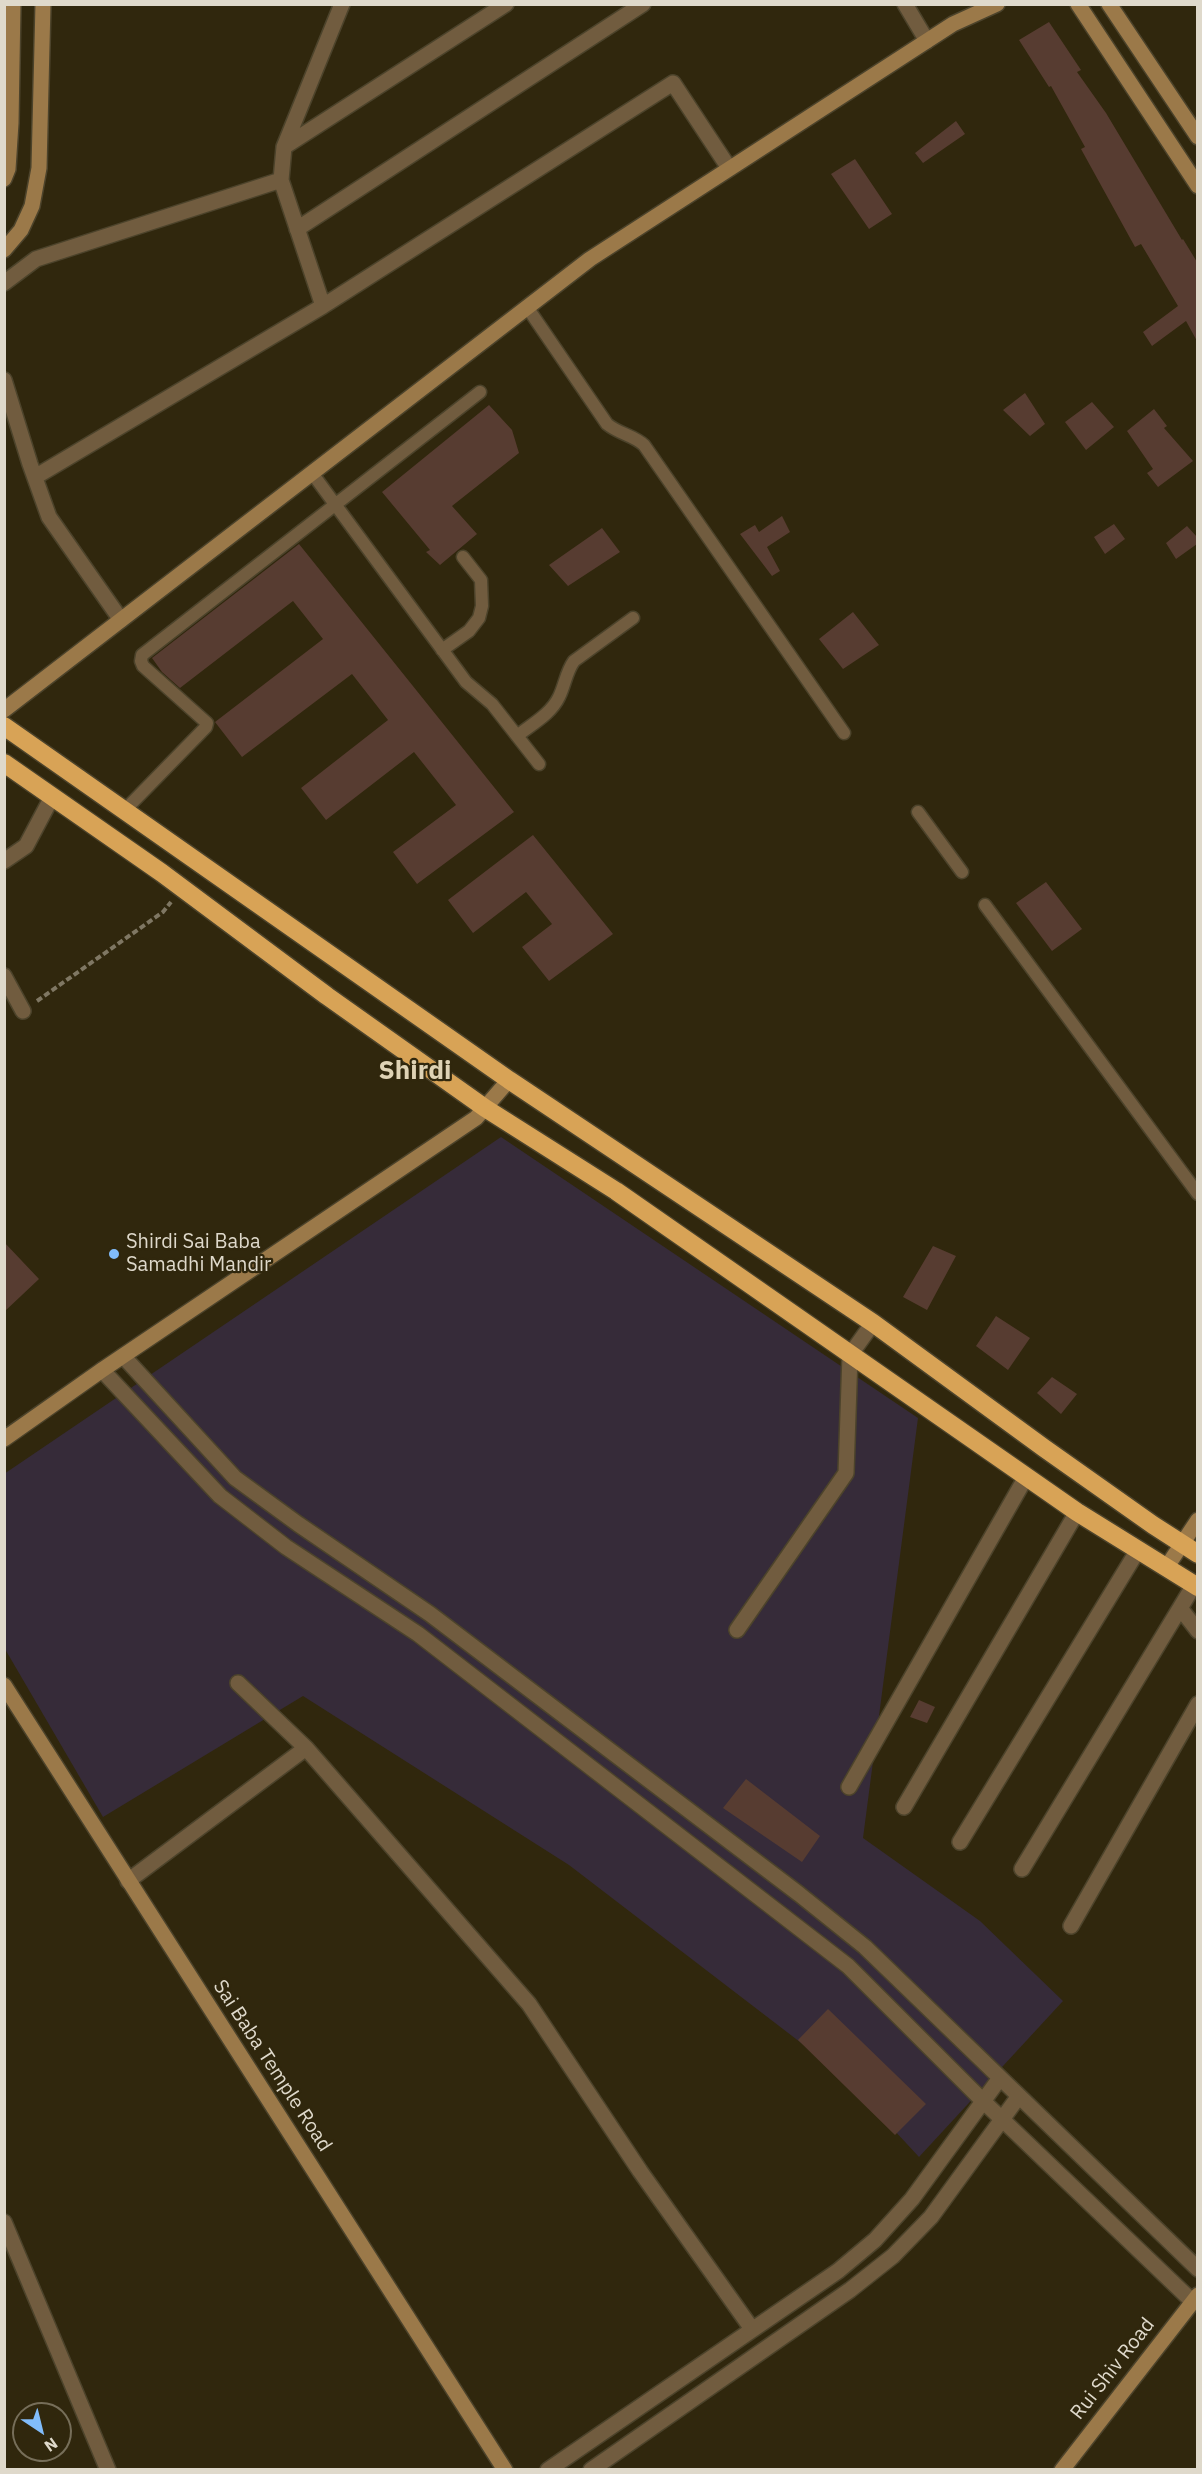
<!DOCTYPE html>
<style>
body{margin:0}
#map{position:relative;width:1202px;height:2474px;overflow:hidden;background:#30270d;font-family:"IBM Plex Sans",sans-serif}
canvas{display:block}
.frame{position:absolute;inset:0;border:6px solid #dfd9cb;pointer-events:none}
.north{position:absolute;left:12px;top:2402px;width:60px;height:60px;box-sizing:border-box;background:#30270d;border:2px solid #766e59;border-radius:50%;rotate:145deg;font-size:16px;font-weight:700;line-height:24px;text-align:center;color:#dfd9cb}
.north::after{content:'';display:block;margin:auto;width:21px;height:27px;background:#81bcfa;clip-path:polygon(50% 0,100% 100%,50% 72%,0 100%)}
</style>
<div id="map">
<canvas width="1202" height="2474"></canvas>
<div class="frame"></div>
<div class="north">N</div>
</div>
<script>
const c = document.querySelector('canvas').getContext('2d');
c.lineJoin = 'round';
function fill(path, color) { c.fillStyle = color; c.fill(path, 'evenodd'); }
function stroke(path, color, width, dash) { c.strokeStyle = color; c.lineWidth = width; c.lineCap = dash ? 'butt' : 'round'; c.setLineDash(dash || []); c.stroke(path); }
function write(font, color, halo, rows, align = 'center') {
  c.font = font + ' "IBM Plex Sans",sans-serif'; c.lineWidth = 4.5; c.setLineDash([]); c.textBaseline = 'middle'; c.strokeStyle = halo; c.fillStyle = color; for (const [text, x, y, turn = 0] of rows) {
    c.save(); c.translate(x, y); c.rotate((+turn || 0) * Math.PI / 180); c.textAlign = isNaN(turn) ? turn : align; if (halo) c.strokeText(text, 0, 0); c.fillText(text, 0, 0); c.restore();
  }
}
fill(new Path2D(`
 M501 1137 918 1418 863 1838 980 1921 1063 2001 919 2157 843 2075 569 1865 303 1696 103 1817 5 1649 4 1474Z`), '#362b39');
fill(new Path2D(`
 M1049 22 1081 70 1077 72 1106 113 1182 240 1183 239 1197 262V341L1186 321 1152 346 1143 332 1178 306 1141 244 1135 247 1081 149 1085 147 1051 86 1049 87 1019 40Z
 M956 121 965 134 923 163 915 153Z
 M855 159 892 214 869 229 831 174Z
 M1025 393 1045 424 1030 436 1003 410Z
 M1092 402 1114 427 1086 450 1065 422Z
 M489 405 512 430 519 453 452 506 477 534 440 565 426 552 430 550 382 492Z
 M1154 409 1167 426 1164 428 1193 461 1158 487 1147 473 1153 469 1127 431Z
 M782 516 790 532 767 547 780 571 772 576 740 534 755 525 759 532Z
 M1114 524 1125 539 1105 554 1094 537Z
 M1187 526 1197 537V544L1176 559 1166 543Z
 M602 528 620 552 568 586 549 565Z
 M299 544 514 812 417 884 393 852 456 805 414 752 326 820 301 788 388 720 352 674 242 757 215 722 323 639 293 601 180 688 162 672 152 658Z
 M853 612 879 645 843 669 819 639Z
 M533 835 613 934 549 981 522 947 552 924 526 892 473 933 448 900Z
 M1046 882 1082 929 1052 951 1016 903Z
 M4 1242 39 1279 4 1312Z
 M933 1246 956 1256 927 1310 903 1297Z
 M996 1316 1030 1338 1008 1370 976 1346Z
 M1052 1377 1077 1394 1061 1414 1037 1393Z
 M919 1700 935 1707 927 1723 910 1717Z
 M746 1779 820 1836 802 1862 723 1808Z
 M828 2009 926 2104 895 2135 798 2040Z`), '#573c31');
const lane = new Path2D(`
 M527 307 607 424C619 434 633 435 644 445L844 733
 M312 473 466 682 492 704 539 764
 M442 650 469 631 479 618 482 606 481 580 463 557
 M517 736C532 724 551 714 559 697 565 685 566 672 574 661L633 618
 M124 811 206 727 207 723 143 666 141 661 142 655 480 392
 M918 812 962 872
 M985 905 1198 1194`);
const street = new Path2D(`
 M905 4 927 41
 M284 147 506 4
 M297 229 643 4
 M4 283 36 259 281 180
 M323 306 673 83 729 168
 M4 380 30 464 49 517 121 620
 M35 477 323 306 281 180 284 147 342 4
 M4 861 26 846 52 797
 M4 976 23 1011
 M123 1356 235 1478 298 1524 430 1614 799 1894 865 1947 1198 2269
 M102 1370 220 1496 286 1547 418 1634 848 1966 984 2102 1193 2302
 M1180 1608 1198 1631
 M737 1630 846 1473 850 1355 873 1323
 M238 1683 306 1748
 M849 1787 1026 1477
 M904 1807 1077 1512
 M960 1842 1138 1550
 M1022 1869 1194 1585
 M128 1881 306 1748 529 2004 640 2171 752 2329
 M1071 1926 1198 1704
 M4 2222 108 2470
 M548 2470 838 2271 875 2240 912 2199 1000 2078
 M591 2470 850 2290 893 2256 931 2217 1019 2096`);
const secondary = new Path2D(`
 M1078 4 1198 186
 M1109 4 1198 137
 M4 179 8 169 11 123 13 4
 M4 250 21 230 32 206 39 168 43 4
 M4 710 590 259 953 24 997 4
 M4 1439 102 1370 476 1118 509 1080
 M1166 1568 1198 1520
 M4 1685 505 2470
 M1062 2470 1198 2295`);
const highway = new Path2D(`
 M4 726 509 1080 873 1323 1044 1448 1153 1525 1198 1554
 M4 763 162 873 327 996 485 1108 616 1191 1077 1512 1198 1587`);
stroke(lane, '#4c432b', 15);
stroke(street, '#4c432b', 18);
stroke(secondary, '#4c432b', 18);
stroke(highway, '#4c432b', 21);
stroke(new Path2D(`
 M37 1001 163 912 171 902`), '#7f7763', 4, [6, 3]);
stroke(lane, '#715c3f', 12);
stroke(street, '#715c3f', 15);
stroke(secondary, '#9b7949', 15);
stroke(highway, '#d8a356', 18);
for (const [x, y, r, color] of [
 [114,1254,6,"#81bcfa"]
]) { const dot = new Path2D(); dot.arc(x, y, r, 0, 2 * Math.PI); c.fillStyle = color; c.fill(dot); stroke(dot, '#30270d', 2); }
write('20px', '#dfd9cb', '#30270d', [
 ["Shirdi Sai Baba",126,1242],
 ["Samadhi Mandir",126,1265]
], 'left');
write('20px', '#dfd9cb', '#30270d', [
 ["Sai Baba Temple Road",272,2066,57],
 ["Rui Shiv Road",1113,2369,-52]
]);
write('bold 26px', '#dfd3b5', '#30270d', [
 ["Shirdi",415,1071]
]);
</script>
